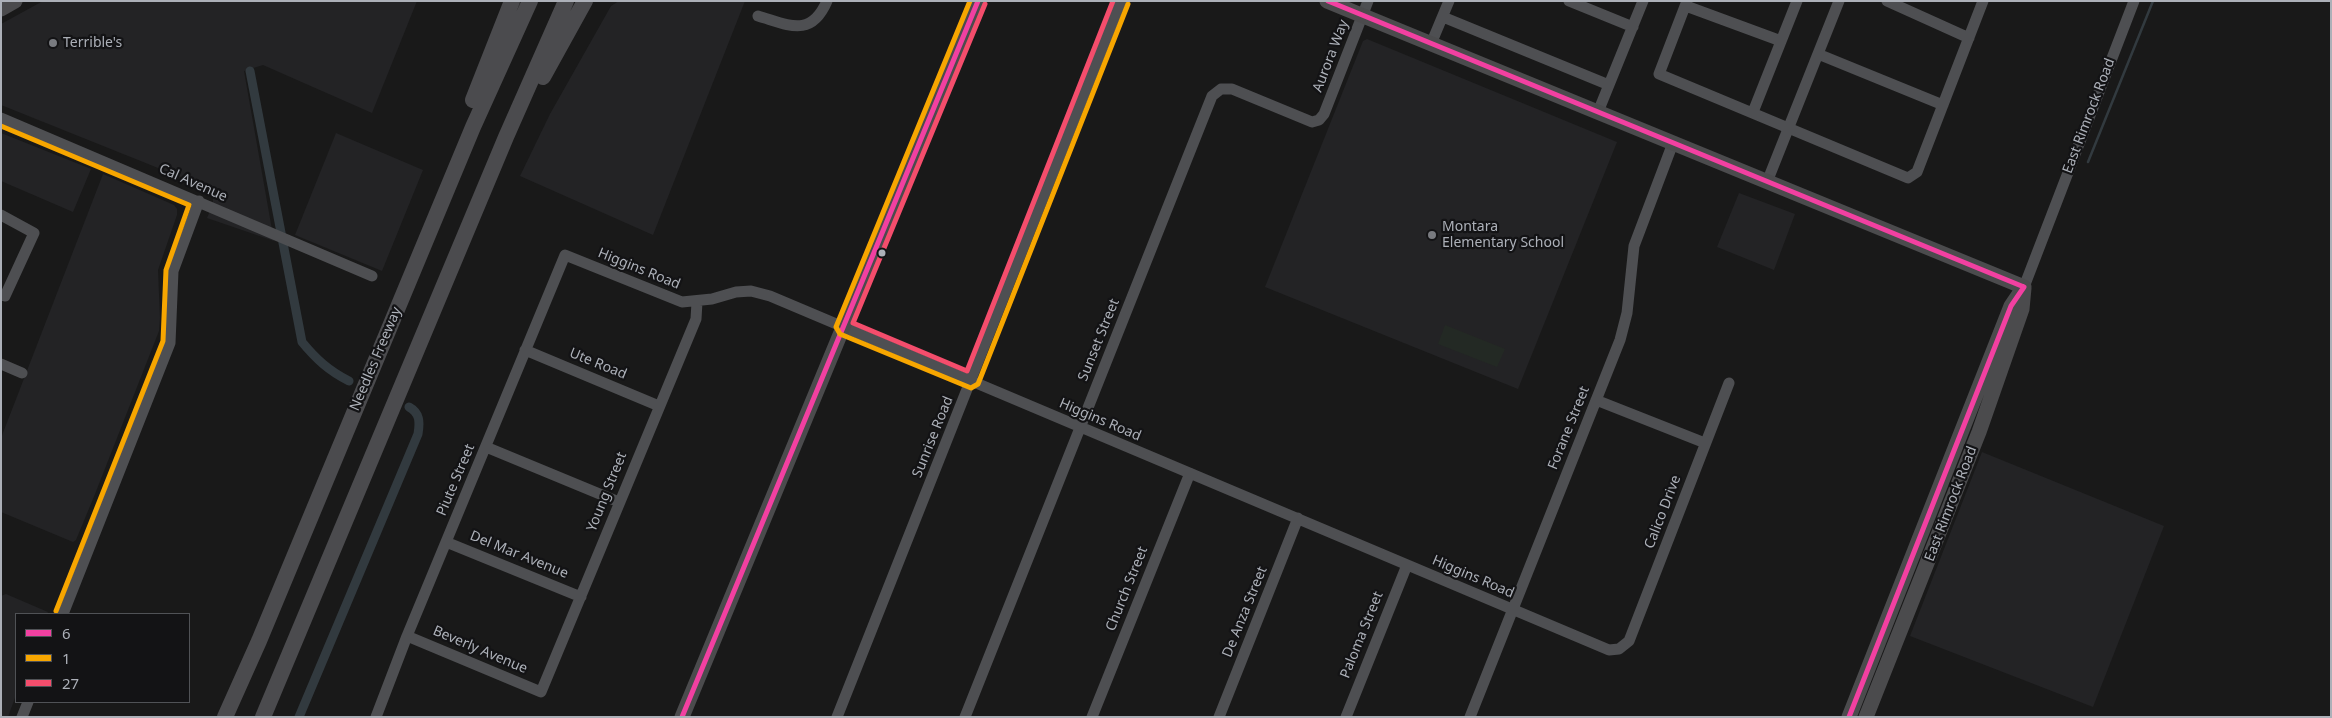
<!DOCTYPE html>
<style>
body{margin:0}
#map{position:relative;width:2332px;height:718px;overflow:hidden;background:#191919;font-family:"Noto Sans",sans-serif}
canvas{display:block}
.frame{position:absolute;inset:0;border:2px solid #acb0b8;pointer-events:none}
.legend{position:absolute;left:15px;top:613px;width:175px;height:90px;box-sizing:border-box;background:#131315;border:1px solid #505256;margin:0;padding:6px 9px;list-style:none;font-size:15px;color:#acb0b8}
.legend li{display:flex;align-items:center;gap:10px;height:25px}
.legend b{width:25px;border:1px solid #505256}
</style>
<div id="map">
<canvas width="2332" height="718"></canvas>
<div class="frame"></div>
<ul class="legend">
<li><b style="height:6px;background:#f240a1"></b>6</li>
<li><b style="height:6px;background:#f7a600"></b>1</li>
<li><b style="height:6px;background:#f44d6c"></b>27</li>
</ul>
</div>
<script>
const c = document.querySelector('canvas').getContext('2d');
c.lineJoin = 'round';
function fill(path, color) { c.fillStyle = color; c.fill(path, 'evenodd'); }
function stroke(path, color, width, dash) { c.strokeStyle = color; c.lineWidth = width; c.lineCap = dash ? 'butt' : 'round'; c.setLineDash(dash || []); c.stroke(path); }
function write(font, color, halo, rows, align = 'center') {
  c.font = font + ' "Noto Sans",sans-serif'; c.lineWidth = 4.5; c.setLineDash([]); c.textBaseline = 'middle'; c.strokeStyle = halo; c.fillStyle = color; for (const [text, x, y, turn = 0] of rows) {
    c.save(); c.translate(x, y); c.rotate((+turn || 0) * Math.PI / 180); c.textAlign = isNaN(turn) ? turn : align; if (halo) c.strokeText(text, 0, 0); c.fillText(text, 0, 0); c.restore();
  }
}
fill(new Path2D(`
 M43 1H417L372 113 263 65 244 71 274 241 207 218 213 204V193L208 188 1 105V24Z
 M619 1H745L653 235 520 176 550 114 611 6Z
 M1367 39 1617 142 1518 389 1265 287 1363 41Z
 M1 133 91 169 73 212 1 181Z
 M336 133 423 170 382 271 295 235Z
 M103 174 174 205 177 209V215L158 270 160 318 159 331 95 494 76 540 73 542 1 512V438Z
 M1739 193 1795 214 1774 270 1717 247Z
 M1982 452 2164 526 2093 707 1910 636Z
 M6 594 48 612 47 614H16V695L8 717H1V596Z`), '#232325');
fill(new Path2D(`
 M1445 325 1505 349 1497 367 1438 344Z`), '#232924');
stroke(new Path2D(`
 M2088 162 2153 1`), '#323a3f', 2.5);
stroke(new Path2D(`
 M250 71 302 342C316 359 329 371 349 381
 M299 717 418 434C420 422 420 413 409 407`), '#323a3f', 9);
stroke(new Path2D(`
 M1569 1 1633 27
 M1687 1 1659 74 1908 178 1917 172 1983 1
 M1887 1 1969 38
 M1686 6 1781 41
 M758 16C789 25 811 38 827 1
 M1443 17 1609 85
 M1431 44 1449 1
 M1818 54 1943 105
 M1598 112 1643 1
 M1753 112 1797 1
 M1 118 372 276
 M1767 182 1839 1
 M1 215 34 233 5 296 1 295
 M2024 287 2134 1
 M525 350 659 406
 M1 364 22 373
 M1596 400 1705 443
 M486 447 619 502
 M446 542 581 597
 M63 614 170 343 173 271 199 201
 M407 636 541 692 696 319 697 302
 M22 717 28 702
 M376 717 407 636 565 255 682 302 712 299 736 292 751 291 770 296 1609 650 1619 649 1629 641 1729 383
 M837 717 1121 1
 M965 717 1212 96 1221 89H1232L1312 122 1319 120 1324 114 1368 1
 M1092 717 1190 473
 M1219 717 1298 518
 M1346 717 1407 565
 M1470 717 1620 340 1627 313 1634 246 1673 143`), '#4e4f52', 11);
stroke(new Path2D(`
 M1327 1 2024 287
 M1 9 15 1
 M682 717 978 1
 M1849 717 2011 306 2024 287
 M1866 717 1979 432 2022 309 2024 288`), '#4b4b4d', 15);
stroke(new Path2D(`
 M543 77 585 1
 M473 100 512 1
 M225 717 259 641 473 127 530 1
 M263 717 506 137 566 1`), '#4b4b4e', 16);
stroke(new Path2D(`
 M1328 1 2024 287
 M682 717 978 1
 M1849 717 2011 306 2024 287`), '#f240a1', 5);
stroke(new Path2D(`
 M970 1 836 327 840 334 971 388 978 384 1128 4
 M1 126 189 205 166 270 163 341 56 611`), '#f7a600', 5);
stroke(new Path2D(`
 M985 4 853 323 967 371 1113 1`), '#f44d6c', 5);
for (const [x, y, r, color] of [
 [53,43,5,"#797b80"],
 [1432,235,5,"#797b80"],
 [882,253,4.5,"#acb0b8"]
]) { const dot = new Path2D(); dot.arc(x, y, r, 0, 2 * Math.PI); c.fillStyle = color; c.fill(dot); stroke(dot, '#131315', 2); }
write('14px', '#acb0b8', '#131315', [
 ["Terrible's",63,43],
 ["Montara",1442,227],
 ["Elementary School",1442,243]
], 'left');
write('14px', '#acb0b8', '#131315', [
 ["Aurora Way",1331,56,-69],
 ["East Rimrock Road",2089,116,-69],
 ["Cal Avenue",193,183,24],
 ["Higgins Road",639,269,22],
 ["Sunset Street",1099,340,-68],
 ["Needles Freeway",376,359,-67],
 ["Ute Road",598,364,22],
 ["Higgins Road",1100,420,23],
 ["Forane Street",1569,428,-68],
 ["Sunrise Road",933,437,-68],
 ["Piute Street",456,480,-67],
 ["Young Street",607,492,-68],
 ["East Rimrock Road",1951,504,-69],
 ["Calico Drive",1663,512,-69],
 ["Del Mar Avenue",519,555,22],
 ["Higgins Road",1473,577,23],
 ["Church Street",1127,589,-68],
 ["De Anza Street",1245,612,-68],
 ["Paloma Street",1362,635,-68],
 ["Beverly Avenue",480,650,23]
]);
</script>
